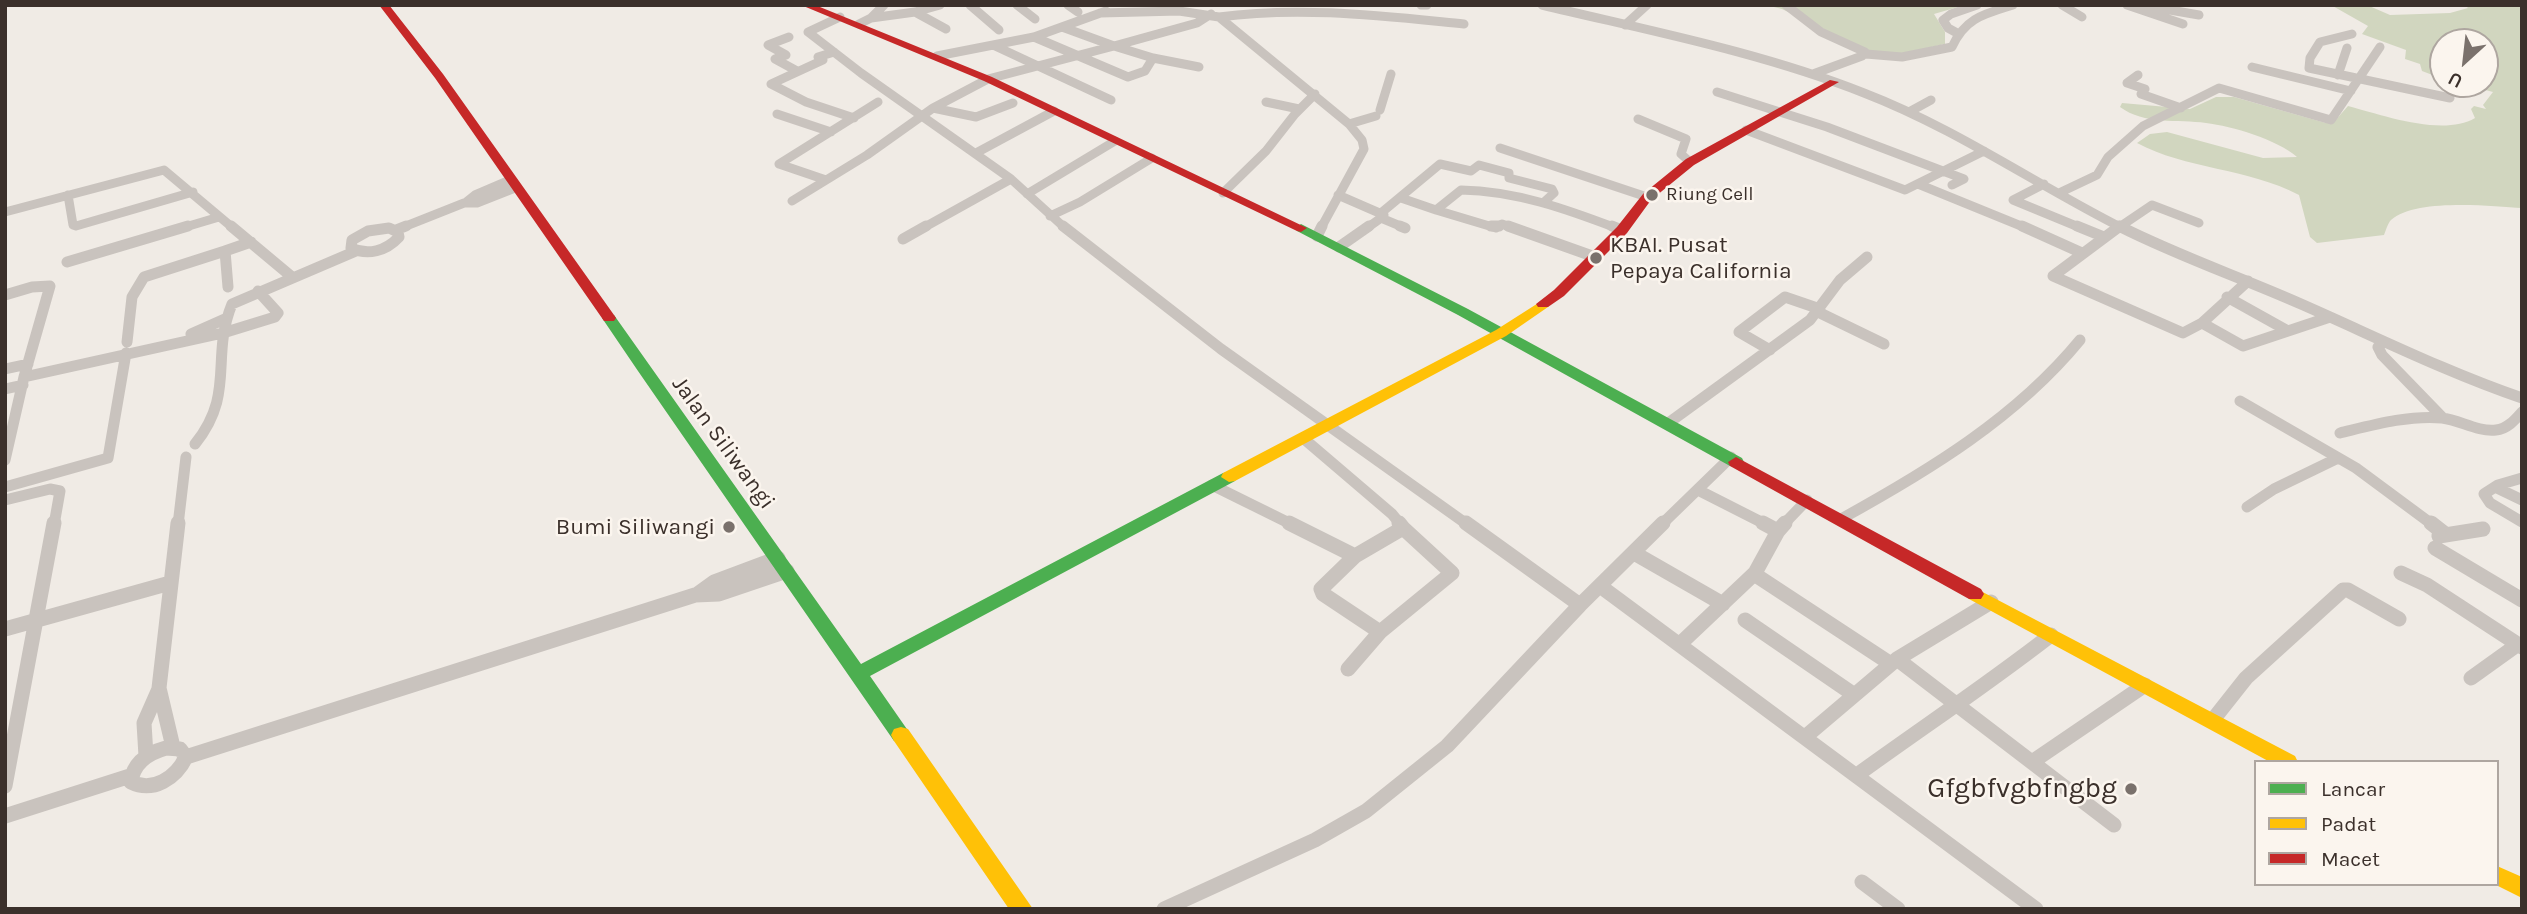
<!DOCTYPE html>
<style>
body{margin:0}
#map{position:relative;width:2527px;height:914px;overflow:hidden;background:#f0ebe5;font-family:Karla,sans-serif}
canvas{display:block}
.frame{position:absolute;inset:0;border:7px solid #3b302b;pointer-events:none}
.legend{position:absolute;left:2254px;top:760px;width:245px;height:126px;box-sizing:border-box;background:#fbf5ee;border:2px solid #aea6a0;margin:0;padding:9px 12px;list-style:none;font-size:21px;color:#3b302b}
.legend li{display:flex;align-items:center;gap:14px;height:35px}
.legend b{width:35px;border:2px solid #aea6a0}
.north{position:absolute;left:2429px;top:28px;width:70px;height:70px;box-sizing:border-box;background:#fbf5ee;border:2px solid #aea6a0;border-radius:50%;rotate:207deg;font-size:19px;font-weight:700;line-height:28px;text-align:center;color:#3b302b}
.north::after{content:'';display:block;margin:auto;width:24px;height:32px;background:#7a716c;clip-path:polygon(50% 0,100% 100%,50% 72%,0 100%)}
</style>
<div id="map">
<canvas width="2527" height="914"></canvas>
<div class="frame"></div>
<ul class="legend">
<li><b style="height:9px;background:#4caf50"></b>Lancar</li>
<li><b style="height:9px;background:#ffc107"></b>Padat</li>
<li><b style="height:9px;background:#c62828"></b>Macet</li>
</ul>
<div class="north">U</div>
</div>
<script>
const c = document.querySelector('canvas').getContext('2d');
c.lineJoin = 'round';
function fill(path, color) { c.fillStyle = color; c.fill(path, 'evenodd'); }
function stroke(path, color, width, dash) { c.strokeStyle = color; c.lineWidth = width; c.lineCap = dash ? 'butt' : 'round'; c.setLineDash(dash || []); c.stroke(path); }
function write(font, color, halo, rows, align = 'center') {
  c.font = font + ' Karla,sans-serif'; c.lineWidth = 5; c.setLineDash([]); c.textBaseline = 'middle'; c.strokeStyle = halo; c.fillStyle = color; for (const [text, x, y, turn = 0] of rows) {
    c.save(); c.translate(x, y); c.rotate((+turn || 0) * Math.PI / 180); c.textAlign = isNaN(turn) ? turn : align; if (halo) c.strokeText(text, 0, 0); c.fillText(text, 0, 0); c.restore();
  }
}
fill(new Path2D(`
 M1748 5H1955L1958 7 1934 14 1945 32V44L1896 55 1867 50 1782 9 1770 6Z
 M2331 5H2367L2390 15 2450 13 2468 8 2465 5H2522V208C2491 206 2415 198 2391 220 2388 223 2386 230 2384 235L2317 243 2310 237 2299 195C2248 168 2185 169 2137 143L2150 134 2167 132 2263 158 2297 157C2278 140 2232 126 2206 123 2178 119 2144 125 2120 107L2122 103 2190 109 2216 97H2234L2326 123H2333L2348 106C2382 115 2443 137 2475 118L2471 109 2474 106 2486 109 2483 105 2493 92 2463 84H2485V42H2443V79L2422 71 2420 64 2405 59 2406 50 2362 34 2368 26Z`), '#d1d6bf');
stroke(new Path2D(`
 M970 5 999 30
 M1017 5 1035 19
 M1068 5 1078 12
 M1421 5H1427
 M1542 5C1650 31 1760 52 1864 93 1955 128 2035 184 2122 228
 M1786 5 1821 32 1865 52 1862 56 1813 74
 M2062 5 2082 17
 M2127 5 2183 24
 M2141 5 2199 15
 M915 12 946 29
 M1100 13 1179 11 1219 17 1349 124 1362 140 1364 149 1321 228
 M840 17 808 32 861 73 1011 179
 M1219 17C1301 6 1382 16 1464 24
 M871 18 915 12 940 5
 M859 24 871 18 884 5
 M1625 25 1647 5
 M1062 27 1114 46 1197 23 1211 14
 M1957 33 1948 28 1943 20 1951 14 1977 5
 M2352 34 2320 42 2310 58 2309 68 2450 98
 M789 37 768 45 786 55 775 59 797 71
 M1034 37 1128 77 1145 71 1153 58
 M993 45 1111 100
 M834 52 818 57 823 60 771 84 806 102 854 118
 M1866 54 1902 57 1952 47C1965 18 1984 14 2013 5
 M937 56 1034 37 1106 11
 M2252 67 2351 91
 M2138 75 2127 83 2145 89 2141 94 2181 108
 M2338 75 2347 48
 M1717 92 1827 127 1964 179 1952 185
 M1266 102 1299 109
 M933 108 976 117 1013 103
 M1380 110 1391 74
 M1909 112 1931 100
 M777 114 831 132
 M1638 119 1686 139 1681 154 1690 162
 M1349 124 1376 116
 M1746 130 1905 190 1984 151
 M1500 148 1647 197
 M976 153 1054 111
 M779 164 878 102
 M779 164 826 180
 M1918 184 2026 228
 M2044 184 2013 200 2081 228
 M1223 193 1266 151 1295 114 1315 94
 M2059 193 2097 175 2108 157 2143 126 2219 88 2331 120 2380 47
 M1027 194 1115 141
 M68 195 73 225 76 226 193 192
 M1338 195 1384 215 1381 218 1405 228
 M1401 198 1436 210 1461 190C1516 191 1566 209 1616 228
 M792 201 867 155 933 108 988 79 1114 46 1153 58 1199 67
 M465 203 475 195 510 180
 M1436 210 1496 228
 M5 212 164 170 233 228
 M1381 213 1440 164 1471 171 1479 165 1509 173V178L1552 189 1554 193 1543 203
 M1050 216 1080 202 1152 158
 M182 228 219 217
 M401 228 464 203H477L515 188
 M923 228 1011 179 1065 228
 M1367 228 1381 218
 M1496 228 1502 224 1513 228
 M2118 228 2152 205 2199 223`), '#c9c3be', 9);
stroke(new Path2D(`
 M231 226 292 277
 M1063 226 1221 349 1468 525
 M1400 226 1405 228
 M1491 226H1499
 M1508 226 1595 257
 M1612 226 1622 230
 M2022 226 2082 253
 M2077 226 2104 237
 M2119 226C2178 256 2240 277 2301 304 2374 336 2446 372 2522 398
 M2120 226 2053 276 2183 333 2202 323 2248 281
 M389 228 398 232 399 237C386 251 368 256 351 248L352 240 368 231Z
 M396 230 406 226
 M1317 236 1322 226
 M903 239 926 226
 M1339 247 1369 226
 M225 251 251 242
 M67 262 188 226
 M5 295 32 287 50 286 24 377 5 460
 M2227 297 2288 331
 M1818 312 1884 344
 M2202 323 2243 346 2330 317
 M191 334 227 318
 M127 342 132 297 144 277 225 251 228 287
 M2382 342 2378 347 2382 355 2443 418
 M1770 350 1739 332 1785 297 1820 309
 M5 369 28 364
 M24 377 223 333 275 317 278 313 258 291
 M5 389 23 385
 M2240 401 2356 468 2433 525
 M1667 424 1810 320 1840 280 1867 257
 M2340 433C2373 425 2408 415 2442 418 2460 420 2477 432 2496 430 2507 429 2515 420 2522 412
 M1303 438 1392 514 1401 525
 M195 444C236 393 210 358 232 304L356 251
 M2522 478 2498 485 2484 494 2490 503 2522 522
 M1212 485 1293 525
 M5 487 108 458 126 353
 M2495 487 2522 500
 M1698 490 1767 525
 M5 500 50 489 60 491 54 525
 M2247 507 2274 489 2338 458
 M1841 519C1928 471 2016 418 2080 340
 M178 525 186 457
 M1661 525 1731 457
 M1783 525 1807 500`), '#c9c3be', 11);
stroke(new Path2D(`
 M1289 523 1355 556
 M1399 523 1403 528
 M1466 523 1580 605
 M1763 523 1778 531 1785 523
 M2431 523 2445 534
 M1403 528 1452 573 1380 632 1323 594 1321 589 1355 556Z
 M2439 536 2483 529
 M2435 548 2522 600
 M1634 553 1723 604
 M2401 573 2427 585 2522 647
 M1754 574 1891 664
 M1600 586 2036 909
 M696 595 714 582 778 558
 M1745 620 1853 694
 M5 629 170 583
 M1681 643 1755 573 1778 531
 M1897 659 2114 825
 M1348 669 1380 632
 M2471 678 2517 645
 M2212 721 2246 678 2343 590H2348L2399 619
 M1805 737 1897 659 1991 602
 M173 747 159 688 178 523
 M166 748 180 749 186 757C176 778 153 793 131 782 133 763 148 753 166 748Z
 M146 756 144 723 159 689
 M186 757 695 595 719 594 787 571
 M2032 762 2145 685
 M1857 775C1922 728 1988 684 2051 635
 M5 786 54 523
 M5 816 130 776
 M1862 882 1898 909
 M1164 909 1315 840 1366 811 1447 746 1580 605 1663 523`), '#c9c3be', 15);
fill(new Path2D(`
 M1301 224 1468 309 1742 458 1744 462 1736 467 1730 466 1458 315 1297 231 1295 228Z
 M609 314 614 315 861 664 1223 473 1229 472 1237 477 1235 481 870 676 911 735 908 741 901 743 894 741 638 371 602 318Z`), '#4caf50');
fill(new Path2D(`
 M1543 300 1548 301 1550 304 1548 307 1506 336 1235 481 1229 482 1221 477 1223 473 1496 330Z
 M1975 588 2295 756 2298 762H2270L1969 599 1966 594 1969 589Z
 M901 727 908 729 1033 909H1009L894 741 891 735 894 729Z
 M2497 866 2522 877V898L2494 884H2497Z`), '#ffc107');
fill(new Path2D(`
 M379 5H389L443 74 614 315 616 318 614 321H604L435 78Z
 M801 5H815L992 77 1307 228 1301 232 1297 231 984 81Z
 M1830 80 1839 82 1694 165 1651 200 1627 233 1564 296 1548 307H1538L1536 304 1554 290 1617 227 1643 194 1686 159Z
 M1736 457 1981 589 1984 594 1981 599H1969L1730 466 1728 462Z`), '#c62828');
for (const [x, y, r, color] of [
 [1652,195,7,"#7a716c"],
 [1596,258,7,"#7a716c"],
 [729,527,7,"#7a716c"],
 [2131,789,7,"#7a716c"]
]) { const dot = new Path2D(); dot.arc(x, y, r, 0, 2 * Math.PI); c.fillStyle = color; c.fill(dot); stroke(dot, '#fbf5ee', 2.5); }
write('19px', '#3b302b', '#fbf5ee', [
 ["Riung Cell",1666,195]
], 'left');
write('23px', '#3b302b', '#fbf5ee', [
 ["KBAI. Pusat",1610,245],
 ["Pepaya California",1610,271],
 ["Bumi Siliwangi",715,527,"right"]
], 'left');
write('23px', '#3b302b', '#fbf5ee', [
 ["Jalan Siliwangi",723,443,54]
]);
write('28px', '#3b302b', '#fbf5ee', [
 ["Gfgbfvgbfngbg",2117,789]
], 'right');
</script>
